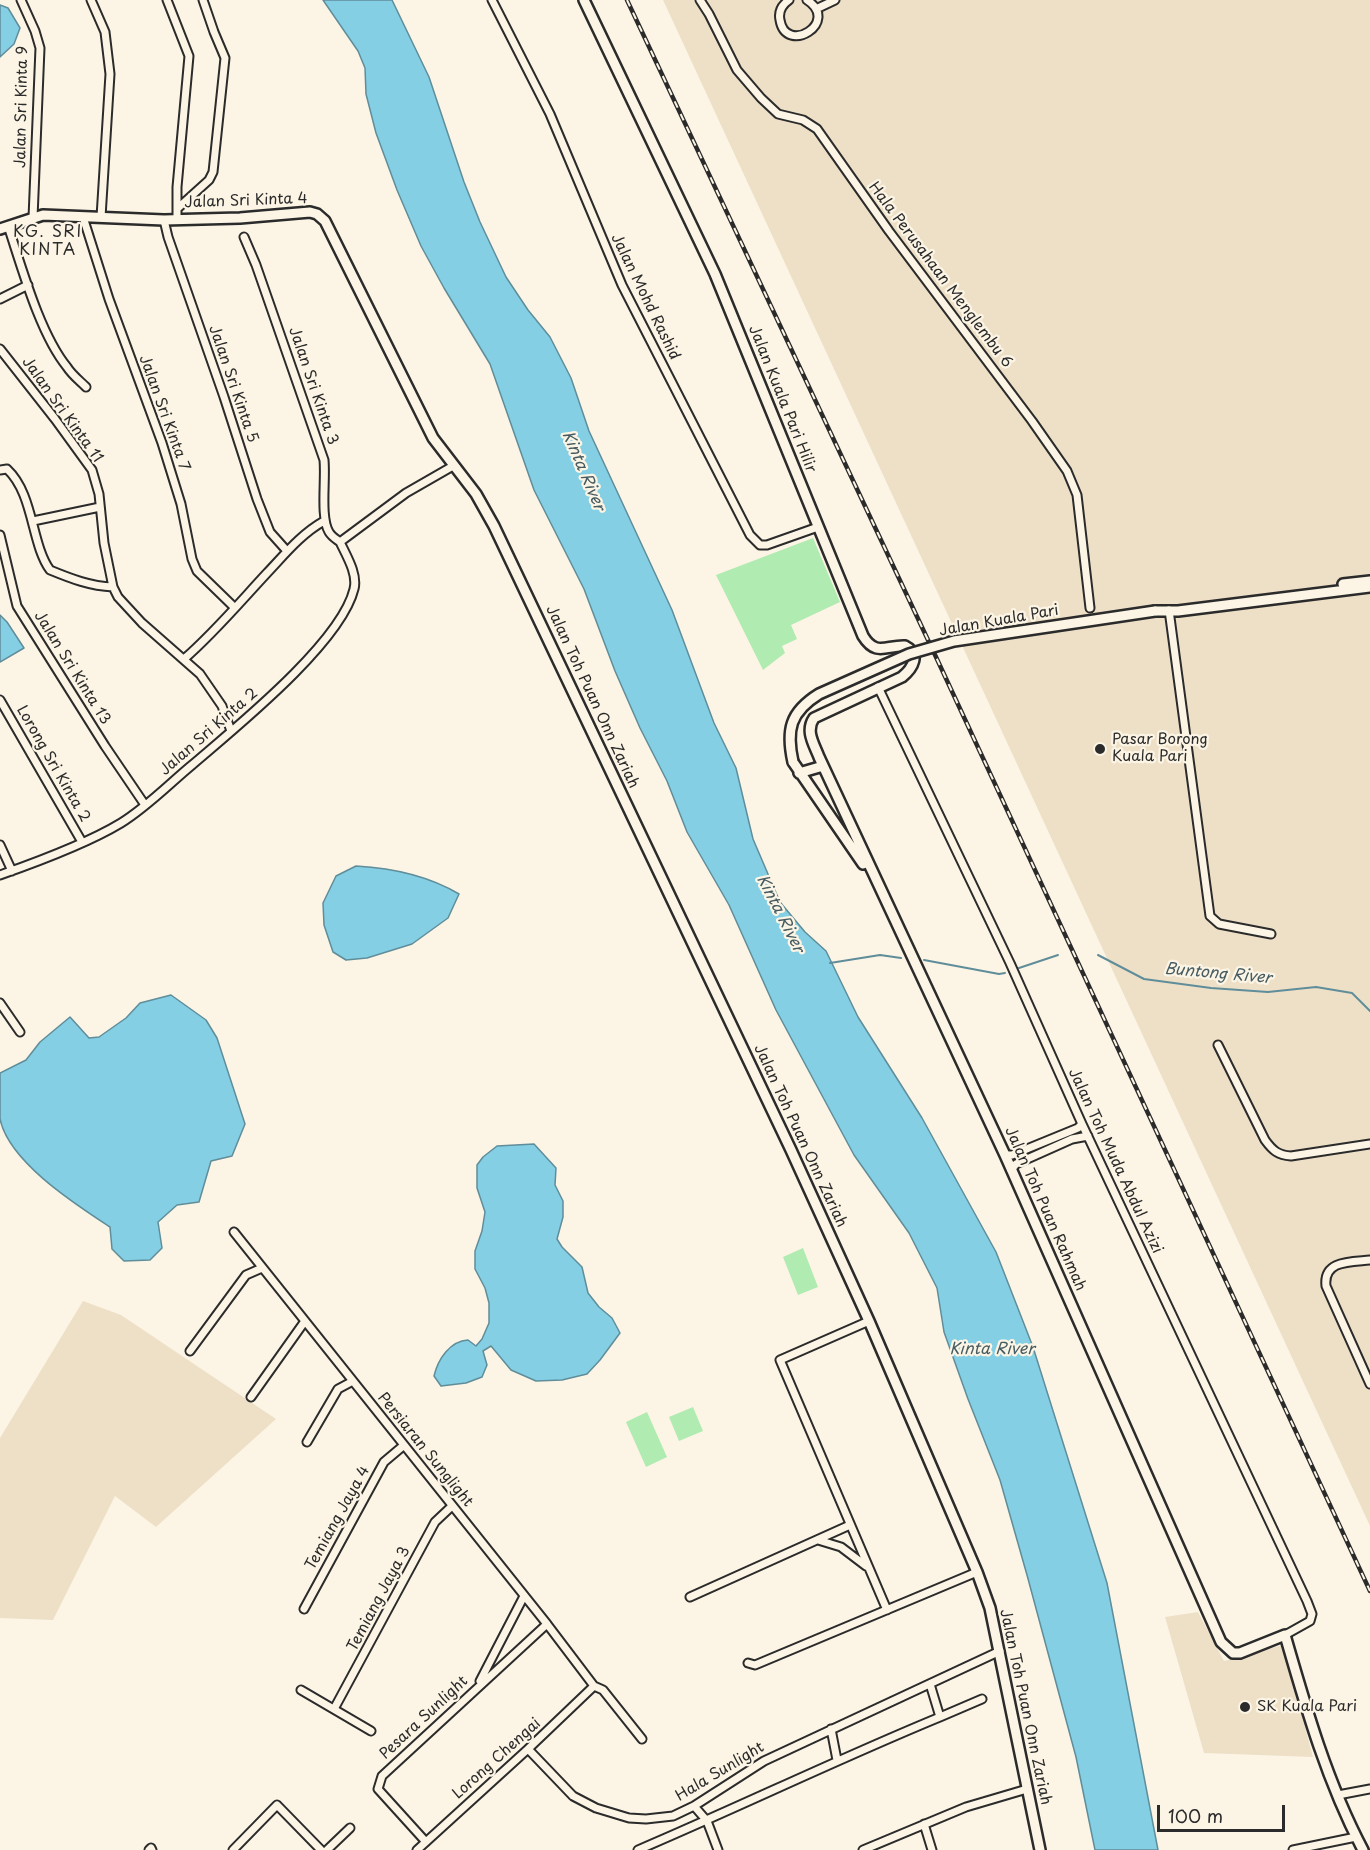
<!DOCTYPE html>
<style>
body{margin:0}
#map{position:relative;width:1370px;height:1850px;overflow:hidden;background:#fcf5e5;font-family:"Playpen Sans",sans-serif}
canvas{display:block}
.scale{position:absolute;left:1157px;top:1805px;width:128px;height:27px;box-sizing:border-box;border:3px solid #2b2b2b;border-top:0;padding-left:8px;font-size:18px;line-height:21px;white-space:nowrap;color:#2b2b2b;-webkit-text-stroke:4px #fcf5e5;paint-order:stroke}
</style>
<div id="map">
<canvas width="1370" height="1850"></canvas>
<div class="scale">100 m</div>
</div>
<script>
const c = document.querySelector('canvas').getContext('2d');
c.lineJoin = 'round';
function fill(path, color) { c.fillStyle = color; c.fill(path, 'evenodd'); }
function stroke(path, color, width, dash) { c.strokeStyle = color; c.lineWidth = width; c.lineCap = dash ? 'butt' : 'round'; c.setLineDash(dash || []); c.stroke(path); }
function write(font, color, halo, rows, align = 'center') {
  c.font = font + ' "Playpen Sans",sans-serif'; c.lineWidth = 4.5; c.setLineDash([]); c.textBaseline = 'middle'; c.strokeStyle = halo; c.fillStyle = color; for (const [text, x, y, turn = 0] of rows) {
    c.save(); c.translate(x, y); c.rotate((+turn || 0) * Math.PI / 180); c.textAlign = isNaN(turn) ? turn : align; if (halo) c.strokeText(text, 0, 0); c.fillText(text, 0, 0); c.restore();
  }
}
fill(new Path2D(`
 M663 0H1370V1526Z
 M83 1301 121 1315 276 1419 156 1527 115 1496 53 1620 0 1618V1438Z
 M1198 1612 1224 1661 1283 1645 1313 1757 1204 1753 1165 1617Z`), '#eee0c7');
fill(new Path2D(`
 M813 538 840 602 791 625 797 639 782 646 785 653 763 670 716 575Z
 M803 1248 818 1287 798 1295 783 1257Z
 M693 1407 703 1431 679 1441 669 1417Z
 M647 1412 667 1457 646 1467 626 1422Z`), '#b0ebb1');
const water = new Path2D(`
 M323 0H392L429 77 464 182 480 222 506 277 528 310 550 337 571 378 589 431 672 610 714 723 736 768 753 839 780 902 805 932 826 951 858 1017 922 1118 996 1252 1033 1347 1107 1583 1158 1850H1095L1076 1757 1027 1575 1000 1480 968 1399 944 1332 937 1288 909 1233 854 1155 776 1010 729 905 687 832 667 781 640 728 615 671 584 589 534 490 490 364 444 288 421 246 397 190 376 133 366 94 365 68 358 51Z
 M0 5 8 8 20 28 14 44 0 57Z
 M0 615 7 622 24 648 0 662Z
 M356 866C392 868 427 875 459 894L448 918 412 944 367 958 346 960 333 952 324 925 323 903 336 876Z
 M171 995 206 1020 217 1038 245 1124 232 1156 211 1161 199 1202 177 1205 158 1222 162 1248 150 1260 124 1261 112 1249 110 1227C75 1204 9 1162 0 1119 0 1105 0 1087 0 1073L26 1060 40 1042 70 1017 89 1038 99 1037 126 1018 140 1003Z
 M534 1144 556 1168 555 1185 563 1201V1217L557 1239 562 1247 582 1267 588 1293 599 1307 612 1318 620 1333 600 1360 587 1374 562 1380 536 1381 511 1370 491 1346 483 1351 487 1365 482 1377 466 1383 441 1386 434 1376C438 1359 450 1341 468 1340L476 1346 482 1339 489 1323V1303L485 1288 475 1269V1251L482 1231 485 1212 477 1188V1165L483 1157 497 1146Z`);
fill(water, '#84cfe4');
stroke(water, '#608d9a', 1.5);
stroke(new Path2D(`
 M1098 955 1144 979 1211 988 1268 992 1316 987 1352 993 1370 1011
 M924 960 999 974 1005 973
 M830 963 880 955 901 958
 M1019 968 1058 955`), '#608d9a', 2);
const street = new Path2D(`
 M21 0 35 31 40 48 33 218
 M91 0 105 32 110 74 101 217
 M167 0 189 56 177 187V219
 M492 0 550 114 622 285 750 535 760 545H767L818 527
 M700 0 709 14 737 70 761 98 778 114 803 120 817 129 889 231 1032 421 1067 471 1077 495 1090 608
 M789 0C782 5 778 11 780 20 786 56 841 22 807 0
 M816 9 835 0
 M178 208 209 180 213 172 225 58 214 32 203 0
 M83 217 109 299 162 443 181 504 192 559 197 571 235 608
 M164 220 168 237 224 397 257 499 270 532 287 551
 M8 226C22 268 40 334 67 367 72 375 80 381 86 387
 M244 237 256 265 324 460C326 480 320 517 329 532 332 537 336 539 340 542
 M0 299 28 285
 M0 349 55 419 92 470 99 494 104 543 113 587 118 597 142 623 200 674 222 706 231 731
 M0 470 7 469C34 494 31 544 50 570 72 579 90 586 113 587
 M33 521 100 507
 M0 535 17 606 105 746 145 805
 M340 542 406 493 453 466
 M1169 610 1210 916 1219 924 1271 934
 M184 659C214 633 240 602 267 573 285 554 301 534 324 521
 M878 687 1010 963 1082 1124 1307 1601 1312 1614 1310 1621 1285 1635
 M0 700 82 842
 M0 845 12 871
 M0 875C37 862 88 843 121 823 147 807 169 784 192 765 235 728 341 643 354 589 358 574 346 555 340 542
 M0 1003 20 1032
 M1218 1045 1265 1140C1273 1151 1278 1155 1291 1156L1370 1144
 M1005 1155H1012L1078 1128 1082 1124
 M1011 1170 1016 1164 1072 1139 1088 1136
 M234 1232 547 1624 594 1686
 M1370 1260C1351 1262 1323 1260 1326 1286L1370 1384
 M869 1321 780 1360 887 1610
 M190 1351 246 1275 262 1268
 M251 1397 305 1321
 M307 1442 338 1389 353 1381
 M818 1540 841 1547 866 1566
 M690 1597 850 1525
 M304 1609 384 1462 403 1446
 M748 1663 755 1665 977 1572
 M480 1681 524 1596
 M930 1684 940 1717 982 1699
 M594 1686 603 1690 642 1739
 M301 1690 371 1731
 M334 1709 435 1522 452 1506
 M831 1729 837 1760
 M528 1749 573 1796 596 1808 629 1818 646 1819 673 1816 694 1806 764 1761 1000 1651
 M1338 1795 1370 1789
 M694 1806 707 1821 718 1850
 M924 1824 932 1850
 M426 1842 378 1789 382 1776 547 1624
 M149 1850 151 1848 152 1850
 M233 1850 277 1805 321 1850
 M327 1850 350 1828
 M417 1850 528 1749 594 1686
 M638 1850C739 1807 838 1759 940 1717
 M863 1850 966 1807 1027 1789
 M1293 1850 1356 1837`);
const secondary = new Path2D(`
 M584 0 715 274 863 636C876 657 886 645 905 646 921 654 913 668 902 677L814 718C805 731 814 744 819 757L1005 1155 1221 1642 1233 1653H1240L1285 1635C1306 1708 1327 1782 1363 1850
 M0 229 43 215 164 220 240 218 310 212 317 214 325 221 433 438 476 494 494 526 791 1150 869 1321 977 1572 990 1608 1040 1850
 M1343 584 1370 581
 M1155 611H1178L1370 587
 M793 762 863 864
 M799 773 823 766`);
stroke(street, '#2b2b2b', 11);
stroke(secondary, '#2b2b2b', 14);
stroke(street, '#fcf5e5', 7);
stroke(secondary, '#fcf5e5', 9);
const rail = new Path2D(`
 M627 0 936 657 1370 1591`);
stroke(rail, '#2b2b2b', 4.5);
stroke(rail, '#fcf5e5', 2, [7]);
const secondaryBridge = new Path2D(`
 M793 762C786 730 790 712 819 694L909 654 954 641 1155 611`);
stroke(secondaryBridge, '#2b2b2b', 14, []);
stroke(secondaryBridge, '#fcf5e5', 9);
for (const [x, y, r, color] of [
 [1100,749,6,"#2b2b2b"],
 [1245,1707,6,"#2b2b2b"]
]) { const dot = new Path2D(); dot.arc(x, y, r, 0, 2 * Math.PI); c.fillStyle = color; c.fill(dot); stroke(dot, '#fcf5e5', 2); }
write('15px', '#2b2b2b', '#fcf5e5', [
 ["Jalan Sri Kinta 9",22,107,-89],
 ["Jalan Sri Kinta 4",246,201,-2],
 ["Hala Perusahaan Menglembu 6",940,275,53],
 ["Jalan Mohd Rashid",645,297,64],
 ["Jalan Sri Kinta 5",233,384,71],
 ["Jalan Sri Kinta 3",313,386,71],
 ["Jalan Kuala Pari Hilir",782,399,68],
 ["Jalan Sri Kinta 11",62,410,54],
 ["Jalan Sri Kinta 7",164,413,70],
 ["Jalan Kuala Pari",999,621,-10],
 ["Jalan Sri Kinta 13",72,668,58],
 ["Jalan Toh Puan Onn Zariah",592,697,65],
 ["Jalan Sri Kinta 2",209,732,-41],
 ["Lorong Sri Kinta 2",53,764,60],
 ["Jalan Toh Puan Onn Zariah",800,1136,65],
 ["Jalan Toh Muda Abdul Azizi",1115,1161,65],
 ["Jalan Toh Puan Rahmah",1045,1209,66],
 ["Persiaran Sunglight",425,1450,51],
 ["Temiang Jaya 4",338,1518,-61],
 ["Temiang Jaya 3",379,1599,-62],
 ["Jalan Toh Puan Onn Zariah",1025,1707,78],
 ["Pesara Sunlight",424,1718,-43],
 ["Lorong Chengai",497,1759,-42],
 ["Hala Sunlight",720,1772,-31]
]);
write('15px', '#2b2b2b', '#fcf5e5', [
 ["Pasar Borong",1112,740],
 ["Kuala Pari",1112,757],
 ["SK Kuala Pari",1257,1707]
], 'left');
c.letterSpacing = '1.5px';
write('16px', '#2b2b2b', '#fcf5e5', [
 ["KG. SRI",48,233],
 ["KINTA",48,251]
]);
c.letterSpacing = '0px';
write('italic 16px', '#465c62', '#fcf5e5', [
 ["Kinta River",583,471,67],
 ["Kinta River",780,914,63],
 ["Buntong River",1218,974,5],
 ["Kinta River",992,1350]
]);
</script>
